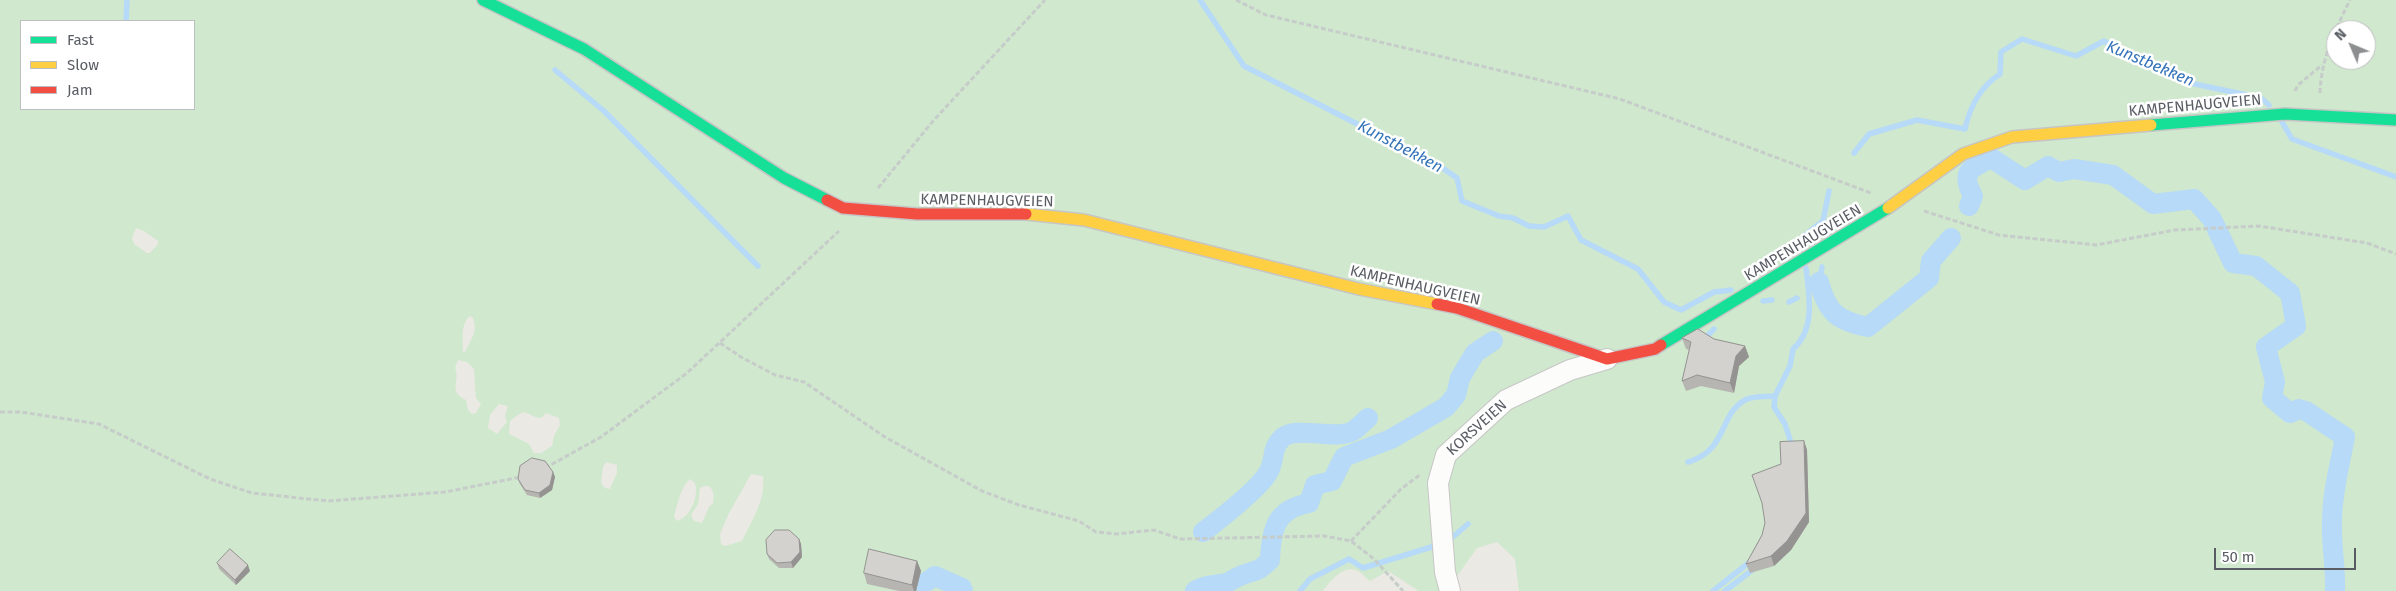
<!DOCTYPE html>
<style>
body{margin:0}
#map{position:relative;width:2396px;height:591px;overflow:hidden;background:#eae9e4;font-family:"Fira Sans",sans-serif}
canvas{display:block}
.legend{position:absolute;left:20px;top:20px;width:175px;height:90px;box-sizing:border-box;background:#fff;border:1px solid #bdbec1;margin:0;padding:6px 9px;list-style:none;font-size:15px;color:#595d63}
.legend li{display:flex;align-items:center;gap:10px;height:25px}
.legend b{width:25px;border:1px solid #bdbec1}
.north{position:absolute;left:2326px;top:20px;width:50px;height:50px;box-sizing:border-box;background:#fff;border:1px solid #bdbec1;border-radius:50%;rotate:315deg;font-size:14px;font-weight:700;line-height:20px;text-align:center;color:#595d63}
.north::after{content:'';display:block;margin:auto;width:18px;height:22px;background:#8c8e90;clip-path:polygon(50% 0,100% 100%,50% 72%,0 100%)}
.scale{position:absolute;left:2214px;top:548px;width:142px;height:22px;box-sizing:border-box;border:2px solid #595d63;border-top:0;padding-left:6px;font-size:15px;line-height:18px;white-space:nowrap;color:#595d63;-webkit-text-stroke:4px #fff;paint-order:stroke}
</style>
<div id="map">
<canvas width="2396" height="591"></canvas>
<ul class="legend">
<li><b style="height:6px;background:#16e098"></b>Fast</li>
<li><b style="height:6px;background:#ffcf43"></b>Slow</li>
<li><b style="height:6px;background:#f24e42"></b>Jam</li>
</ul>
<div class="north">N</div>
<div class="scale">50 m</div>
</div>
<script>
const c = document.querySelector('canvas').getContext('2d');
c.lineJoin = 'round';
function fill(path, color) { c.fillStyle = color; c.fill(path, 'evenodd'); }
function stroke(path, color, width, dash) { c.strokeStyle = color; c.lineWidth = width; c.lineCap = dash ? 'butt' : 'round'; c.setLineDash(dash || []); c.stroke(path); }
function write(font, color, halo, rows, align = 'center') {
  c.font = font + ' "Fira Sans",sans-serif'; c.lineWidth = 5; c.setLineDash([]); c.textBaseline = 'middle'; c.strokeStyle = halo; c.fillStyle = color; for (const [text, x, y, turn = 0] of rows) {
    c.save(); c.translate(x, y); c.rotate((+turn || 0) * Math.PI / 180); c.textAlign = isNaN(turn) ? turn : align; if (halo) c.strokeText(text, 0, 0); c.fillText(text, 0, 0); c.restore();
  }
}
fill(new Path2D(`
 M0 0H2396V591H1519L1515 559 1497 542 1477 548 1457 576 1441 584 1440 591H1419L1388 571 1370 581C1366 578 1361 572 1356 570 1344 565 1329 582 1323 591H916L868 583 899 591H0ZM21 21H194V109H21ZM2336 30H2366V60H2336ZM136 228 144 231 158 241V244L150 253H147L134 244 132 238ZM470 316 473 318C478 333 471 339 465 352H463C463 340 460 324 470 316ZM458 360 467 362 474 369 476 398 481 404 476 413 472 414 468 410 466 400C447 391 461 381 455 368ZM499 404 508 406 505 416 507 422 497 434 488 428 490 415ZM525 412 535 417 541 418 546 413 559 418 560 425 554 436 552 446 541 453H534L529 444 509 434 510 421 519 414ZM606 462 617 465V473L610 489 605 488 601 483 603 467ZM751 474 763 476C766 499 752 520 742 541L725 546 721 544 720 534 729 513ZM690 479 695 483C699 496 691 517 677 521L674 517C677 506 681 486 690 479ZM704 486H709C714 491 714 496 713 503L709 507 702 523 694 521 691 515 698 504 700 488Z`), '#d0e8cd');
stroke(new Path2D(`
 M1200 0 1244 66 1441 167 1457 178 1462 201 1499 216 1513 218 1529 226 1544 227 1568 216 1581 240 1638 269 1664 302 1681 310 1714 292 1731 290
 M126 21 127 0
 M555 70 604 111 758 266
 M2282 122 2292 139 2396 177
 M1854 153 1869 134 1917 120 1965 129C1970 106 1980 87 2000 74L2001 52 2022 39 2076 56 2104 41 2190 83 2261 98 2269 105
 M1812 243 1822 224
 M1754 275 1823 221 1829 191
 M1819 282 1822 267
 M1763 301 1772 300
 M1789 302 1797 298
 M1707 336 1714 329
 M1792 446 1785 424 1774 407 1775 396 1790 366 1793 349C1816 329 1809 295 1806 268
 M1688 462C1729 450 1718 413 1747 399 1755 396 1766 397 1775 396
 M1448 541 1468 524
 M1300 591 1310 579 1349 559 1363 568 1438 545
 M1713 591 1751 561
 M1725 591 1755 568`), '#b6daf7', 5.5);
stroke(new Path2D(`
 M1969 206 1973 196C1960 171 1970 169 1991 158L2025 180 2048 166 2059 172 2074 169 2113 175 2153 204 2194 199 2212 219 2233 263 2256 266 2290 293 2296 326 2266 347 2275 382 2272 398 2290 413 2299 409 2306 411 2345 437C2340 464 2332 493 2332 521 2331 544 2336 568 2335 591
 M1819 282C1827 312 1837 321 1868 327L1929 278 1931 261 1951 238
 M1203 532C1220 519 1258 490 1268 473 1276 460 1270 450 1282 438 1296 425 1335 441 1353 431 1358 428 1363 422 1368 418
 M923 584 935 576 962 588 963 591
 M1195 591C1203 585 1216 585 1226 583 1231 582 1234 578 1240 576 1256 569 1256 574 1270 560 1271 529 1276 509 1309 503L1315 485 1332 481 1344 457 1391 439 1446 407 1456 395 1460 378 1475 353 1493 341`), '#b6daf7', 20);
const street = new Path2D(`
 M1450 591 1445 572 1438 483 1446 455 1506 400 1570 370 1607 359`);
const fast = new Path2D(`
 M483 0 584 49 784 178 827 200
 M2151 125 2285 114 2396 120
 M1661 345 1888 208`);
const slow = new Path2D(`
 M1888 208 1963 154 2012 137 2151 125
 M1026 214 1084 220 1359 289 1437 304`);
const jam = new Path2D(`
 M827 200 843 208 917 214H1026
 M1437 304 1457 308 1607 359 1655 349 1661 345`);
stroke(street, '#c6c7c6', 22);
stroke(fast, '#c5c5c5', 14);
stroke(slow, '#c5c5c5', 14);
stroke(jam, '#c5c5c5', 14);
stroke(new Path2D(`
 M1236 0 1266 15 1620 99 1871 193
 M2295 91 2298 85 2322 65
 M2320 93C2321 59 2335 30 2350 0
 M878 188 933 121 1045 0
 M1924 211 1999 235 2096 245 2175 230 2259 226 2367 243 2396 254
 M720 343 741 357 775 375 804 382 885 437 982 491 1019 505 1079 521 1096 532 1116 534 1154 530 1180 539 1324 536 1351 541 1374 559 1403 591
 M0 412H21L99 424 210 479 252 493 328 501 445 492 521 477
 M545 468 601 437 687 373 839 231
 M1351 541 1401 489 1421 474`), '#c6ccc9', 3, [5, 2.5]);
stroke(street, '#fcfcfb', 20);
stroke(fast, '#16e098', 11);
stroke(slow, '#ffcf43', 11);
stroke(jam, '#f24e42', 11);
fill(new Path2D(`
 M1682 338 1714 339 1745 346 1749 357 1739 366 1734 393 1701 386 1686 391 1682 381 1690 350 1686 349Z
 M1804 441 1807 450 1809 522 1791 550 1774 566 1750 573 1746 564 1762 535Z
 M553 472 555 477 552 490 540 498 527 495 520 484 518 479Z
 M799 539 801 544 802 557 793 568H779L769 559 767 554Z
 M917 561 921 571 916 591H899L867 584 864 573Z
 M217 563 250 571 236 585 219 569Z`), '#b6b5b2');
fill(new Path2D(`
 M1745 346 1749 357 1739 366 1734 393 1730 383 1736 356Z
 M1804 441 1807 450 1809 522 1791 550 1774 566 1771 556Z
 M553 472 555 477 552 490 540 498 539 493Z
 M799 539 801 544 802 557 793 568 791 562Z
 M917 561 921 571 916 591H914L912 585Z
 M248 565 250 571 236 585 235 580Z`), '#949391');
const building = new Path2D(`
 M1698 329 1714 339 1745 346 1736 356 1730 383 1697 375 1682 381 1691 342 1682 338Z
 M1804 441 1806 513 1787 541 1771 556 1746 564 1762 535 1765 523 1762 503 1752 475 1781 464 1780 442Z
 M532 458 545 461 553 472 550 485 539 493 525 490 518 479 520 466Z
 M775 530H789L799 539 800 552 791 562 777 563 767 554 766 540Z
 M230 549 248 565 235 580 217 563Z
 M869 549 917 561 912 585 864 573Z`);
fill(building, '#d4d2cf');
stroke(building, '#949391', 1);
write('15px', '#595d63', '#fff', [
 ["KAMPENHAUGVEIEN",2195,106,-5],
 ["KAMPENHAUGVEIEN",987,201,1],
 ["KAMPENHAUGVEIEN",1803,243,-31],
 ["KAMPENHAUGVEIEN",1415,286,13],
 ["KORSVEIEN",1477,428,-42]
]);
write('italic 16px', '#3473b9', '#fff', [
 ["Kunstbekken",2150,64,23],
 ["Kunstbekken",1400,147,28]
]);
</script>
